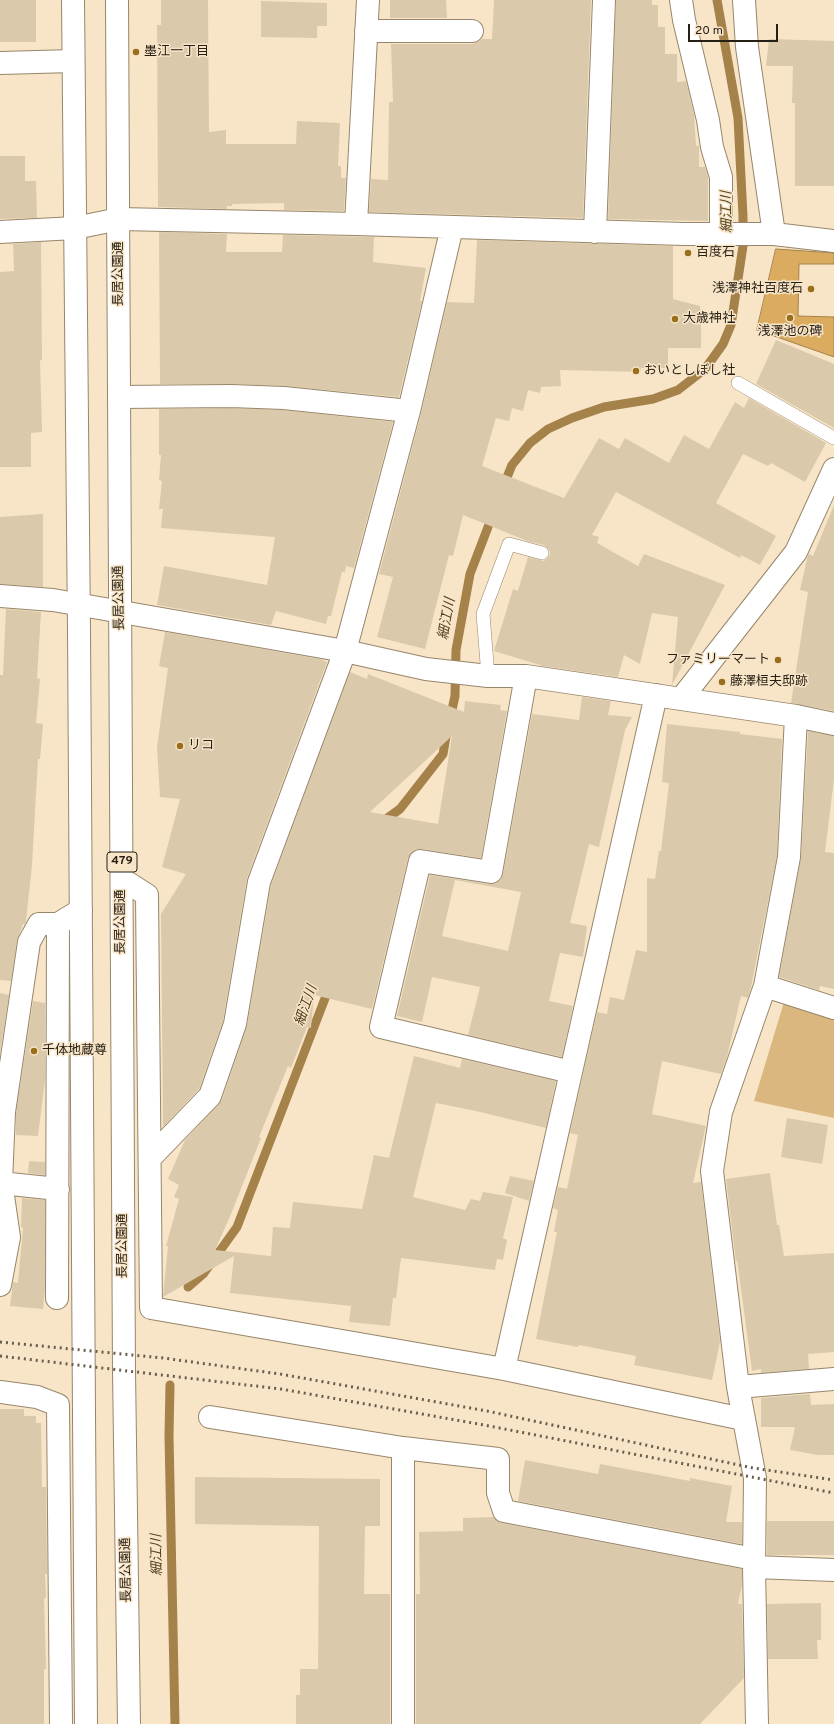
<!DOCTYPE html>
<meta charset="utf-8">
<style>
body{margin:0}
#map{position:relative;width:834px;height:1724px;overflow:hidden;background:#f8e5c8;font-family:Overpass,sans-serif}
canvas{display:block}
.scale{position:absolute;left:688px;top:24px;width:90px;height:18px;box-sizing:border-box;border:2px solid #261f14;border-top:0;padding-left:5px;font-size:12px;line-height:14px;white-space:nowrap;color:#261f14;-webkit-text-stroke:3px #f8e5c8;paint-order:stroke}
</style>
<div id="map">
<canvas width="834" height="1724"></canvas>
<div class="scale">20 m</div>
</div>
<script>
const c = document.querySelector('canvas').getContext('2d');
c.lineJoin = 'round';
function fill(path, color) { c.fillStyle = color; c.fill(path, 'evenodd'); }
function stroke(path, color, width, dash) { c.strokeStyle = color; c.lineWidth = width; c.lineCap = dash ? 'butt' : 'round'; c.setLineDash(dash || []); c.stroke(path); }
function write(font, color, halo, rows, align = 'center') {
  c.font = font + ' Overpass,"Noto Sans JP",sans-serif'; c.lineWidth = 3; c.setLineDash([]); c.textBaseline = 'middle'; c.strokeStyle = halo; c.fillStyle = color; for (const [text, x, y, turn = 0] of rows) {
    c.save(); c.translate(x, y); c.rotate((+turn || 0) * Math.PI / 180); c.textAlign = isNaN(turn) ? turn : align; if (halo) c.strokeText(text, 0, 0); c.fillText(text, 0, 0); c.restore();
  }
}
fill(new Path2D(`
 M784 1002 834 1016V1118L754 1101Z`), '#dab77e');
const water = new Path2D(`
 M776 249 834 253V264H799L798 316 834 317V357L757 330Z`);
fill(water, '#dbac60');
stroke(water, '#a58249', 1);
stroke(new Path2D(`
 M503 487 512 465 530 443 548 429 572 418 604 407 653 399 678 390 705 369 723 344 731 325 743 246V216L738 118 717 0
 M450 719 455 696 456 650 470 574 493 514
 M382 822 400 809 443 754 447 731
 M188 1287 204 1273 237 1227 329 988
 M170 1385 169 1436 175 1724`), '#a58249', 9);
fill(new Path2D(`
 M0 0H36V42H0Z
 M161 0H208L209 132 226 130V144H296L297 121 340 123 338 166H341V178H346L344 211 284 210V203L232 204V206H227V209L158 207 157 25H161Z
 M390 0H446L447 18H390Z
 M494 0H591L583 218 369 212 371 179 388 180 389 102H393L391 44H472L478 42 482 39H492Z
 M616 0H652V5H658V27H665V54H677V82L686 81 694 115 696 146H699V167H705L708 177V221L608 219Z
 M261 1 327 3V26H317V38L261 37Z
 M769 39 834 41V186H795V103H792L793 66H766Z
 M0 156H25V181H36L37 218 0 219Z
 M159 232 227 234 226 252H282L283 235 374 237 373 262 426 268 420 301H422L399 397 285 386 231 384H160Z
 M477 240 673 246V299L700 306 701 317V348H668V368H641V372L560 370 561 386 541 387 540 393 528 390 523 411 512 408 509 421 496 418 482 466 564 498 599 438 619 449 625 438 669 463 684 435 709 449 735 402 744 408 749 398 826 443 805 482 771 463 768 466 743 454 716 503 776 536 760 565 741 555 740 558 616 492 592 535 599 537 597 543 638 566 644 554 725 585 672 685 678 617 652 613 640 664 624 655 618 677 543 666 494 651 513 589 518 591 528 557 544 561 550 555V551L544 545 530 542 463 515 453 556 449 555 425 649 377 637 393 577 379 574 421 414 447 302 474 303Z
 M41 242 42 360H40L42 432 31 433V467H0V272L14 271 13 244Z
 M776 340 834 364V428L756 384Z
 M231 408 283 410 393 422 354 568 346 566 345 572H342L331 616H328L326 624 276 611 271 625 157 605 164 566 267 585 275 537 161 528 163 509H159L162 481 159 480 161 455H159V409Z
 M834 505V711L791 703 808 592 800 590 808 555 809 554 813 556Z
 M43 514V587L0 584V517Z
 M6 609 41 612 37 678 40 679 36 723 43 724 40 759H38L32 865 26 921 25 924H23L17 940 11 981 0 980V675H3Z
 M165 632 320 659 327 662 247 878 223 1021 199 1089 163 1127 161 914 186 874 162 867 180 799 160 797 157 747 168 668 159 666Z
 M350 672 367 679 368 674 464 712 465 701 501 705 500 710 507 711 481 858 422 849H416L411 852 408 858 372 1009 314 995 311 1028 307 1027 291 1068 288 1066 259 1137 261 1138 231 1214 215 1250 271 1256 273 1227 290 1228 293 1202 362 1209 374 1155 389 1158 414 1056 460 1068 462 1059 556 1081 546 1128 476 1111 436 1103 413 1197 465 1210 471 1199 480 1201 483 1192 513 1197 503 1238 507 1240 503 1260 497 1259 495 1270 401 1258 396 1298H393L390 1326 349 1322 351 1306 230 1293 234 1256 163 1297 168 1246H166L179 1199 174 1197 179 1185 168 1179 185 1140 222 1100 247 1026 271 885ZM452 736 438 824 370 812Z
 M582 697 611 701 608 715 632 717 625 730 599 847 589 844 570 923 587 926 583 957 560 953 549 1001 573 1006 562 1057 468 1035 480 987 432 977 422 1022 397 1016 430 875 489 884H495L500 880 503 874 532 714 579 720ZM455 880 521 892 508 951 442 936Z
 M667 724 740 732V734L782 739 777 856 751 987 748 998 741 996 727 1057 721 1074 662 1061 652 1114 706 1126 693 1183 701 1182 720 1342 712 1380 634 1365 636 1356 579 1345 578 1347 536 1339 557 1232H554L558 1210 553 1208 558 1187 567 1189 578 1135 570 1133 597 1012 607 1014 610 997 624 1000 636 950 647 952V878L655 879 659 851H661L669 783 662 782Z
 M808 731 834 736V779L825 852 834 853V989L820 986 819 990 779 977 801 858Z
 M0 993 9 995 0 1053Z
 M33 1001 45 1003V1080L38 1136 16 1135V1113Z
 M787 1118 828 1125 822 1164 781 1157Z
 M29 1161 45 1162V1175L28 1173Z
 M770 1173 777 1225H779L784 1256 834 1253V1352L808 1354 809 1369 761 1373V1369L752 1371 737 1259 736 1263 726 1179Z
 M510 1176 534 1181 529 1201 505 1193Z
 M22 1198 45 1200V1288L43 1309 10 1306 13 1282 18 1283 23 1228 21 1227Z
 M810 1394 811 1405 834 1404V1455H818L790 1450 795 1427H761V1398Z
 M0 1409H24V1416H36V1423H41L42 1487H46L47 1574H45L46 1598H44L46 1669H44V1724H0Z
 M525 1460 598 1474 600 1464 690 1481V1478L732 1486 726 1522H742V1544L518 1501Z
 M195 1477 380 1479V1526H365L364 1594H390V1724H296V1695H300V1669H318L319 1526 195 1524Z
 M494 1517 502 1523 742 1569V1585L738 1604H742L744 1678 700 1724H416V1594H420L419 1532 463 1531V1518Z
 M767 1521H834V1555H767Z
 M821 1603V1640H817L818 1659H768L767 1604Z`), '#dbc9ac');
const service = new Path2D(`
 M738 383 834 438
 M488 676 483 614 509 544 542 553`);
const minor = new Path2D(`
 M681 0 684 20 708 120 712 147 721 177V234
 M744 0 747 47 774 234
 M366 31H472
 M0 63 73 61
 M356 224 368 0
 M0 232 75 228 119 219 356 224 684 234H774L834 241
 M595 232 604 0
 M119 397 231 396 284 398 409 411
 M0 596 53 600 345 651 426 669 488 676H526L796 716 834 724
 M526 676 491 872 420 861 381 1027 571 1072
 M681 699 796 552 834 469
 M122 879 147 895 151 1308 504 1369 743 1419
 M765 986 834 1008
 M151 1157 210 1096 235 1024 259 882 345 651 409 411 452 227
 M0 1183 58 1189
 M0 1285 9 1237 1 1182 4 1112 29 942 39 924H58L81 910
 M57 1298 58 924
 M504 1369 656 695
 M738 1387 712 1171 721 1112 765 986 789 857 796 716
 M0 1392 37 1397 58 1405 61 1724
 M210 1417 403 1448 498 1459V1493L504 1511 754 1559
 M403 1448V1724
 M754 1567 834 1570
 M757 1724 754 1567 755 1478 738 1387 834 1379`);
const trunk = new Path2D(`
 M73 0 79 631 86 1724
 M117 0 124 1371 129 1724`);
stroke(service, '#97866b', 14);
stroke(minor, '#97866b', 24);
stroke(trunk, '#97866b', 24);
stroke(service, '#fff', 13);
stroke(minor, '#fff', 22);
stroke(trunk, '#fff', 22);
stroke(new Path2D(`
 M0 1342 163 1358 280 1374 487 1411 753 1468 834 1480
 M0 1356 281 1389 484 1425 834 1493`), '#695e4d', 3, [2, 4]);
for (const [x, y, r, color] of [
 [136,52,4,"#996e1b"],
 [688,253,4,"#996e1b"],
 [811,289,4,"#996e1b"],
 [790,318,4,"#996e1b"],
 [675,319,4,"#996e1b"],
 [636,371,4,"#996e1b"],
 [778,660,4,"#996e1b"],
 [722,682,4,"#996e1b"],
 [180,746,4,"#996e1b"],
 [34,1051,4,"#996e1b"]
]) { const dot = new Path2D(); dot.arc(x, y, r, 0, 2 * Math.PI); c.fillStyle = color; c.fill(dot); stroke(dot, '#f8e5c8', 1.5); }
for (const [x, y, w] of [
 [122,862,30]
]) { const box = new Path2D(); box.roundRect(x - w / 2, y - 10, w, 20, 3); c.fillStyle = '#f8e5c8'; c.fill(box); stroke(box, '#261f14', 1); }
write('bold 12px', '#261f14', null, [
 ["479",122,862]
]);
write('13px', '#261f14', '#f8e5c8', [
 ["墨江一丁目",144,52],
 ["百度石",696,253],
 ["浅澤神社百度石",803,289,"right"],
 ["大歳神社",683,319],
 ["浅澤池の碑",790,332,"center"],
 ["おいとしぼし社",644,371],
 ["ファミリーマート",770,660,"right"],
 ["藤澤桓夫邸跡",730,682],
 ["リコ",188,746],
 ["千体地蔵尊",42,1051]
], 'left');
write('13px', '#261f14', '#f8e5c8', [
 ["長居公園通",119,274,-90],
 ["長居公園通",120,598,-91],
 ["長居公園通",121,922,-90],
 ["長居公園通",123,1246,-90],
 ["長居公園通",127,1570,-91]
]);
write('italic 14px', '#554120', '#f8e5c8', [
 ["細江川",728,212,-91],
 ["細江川",448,619,-80],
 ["細江川",307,1006,-71],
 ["細江川",158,1555,-91]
]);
</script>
